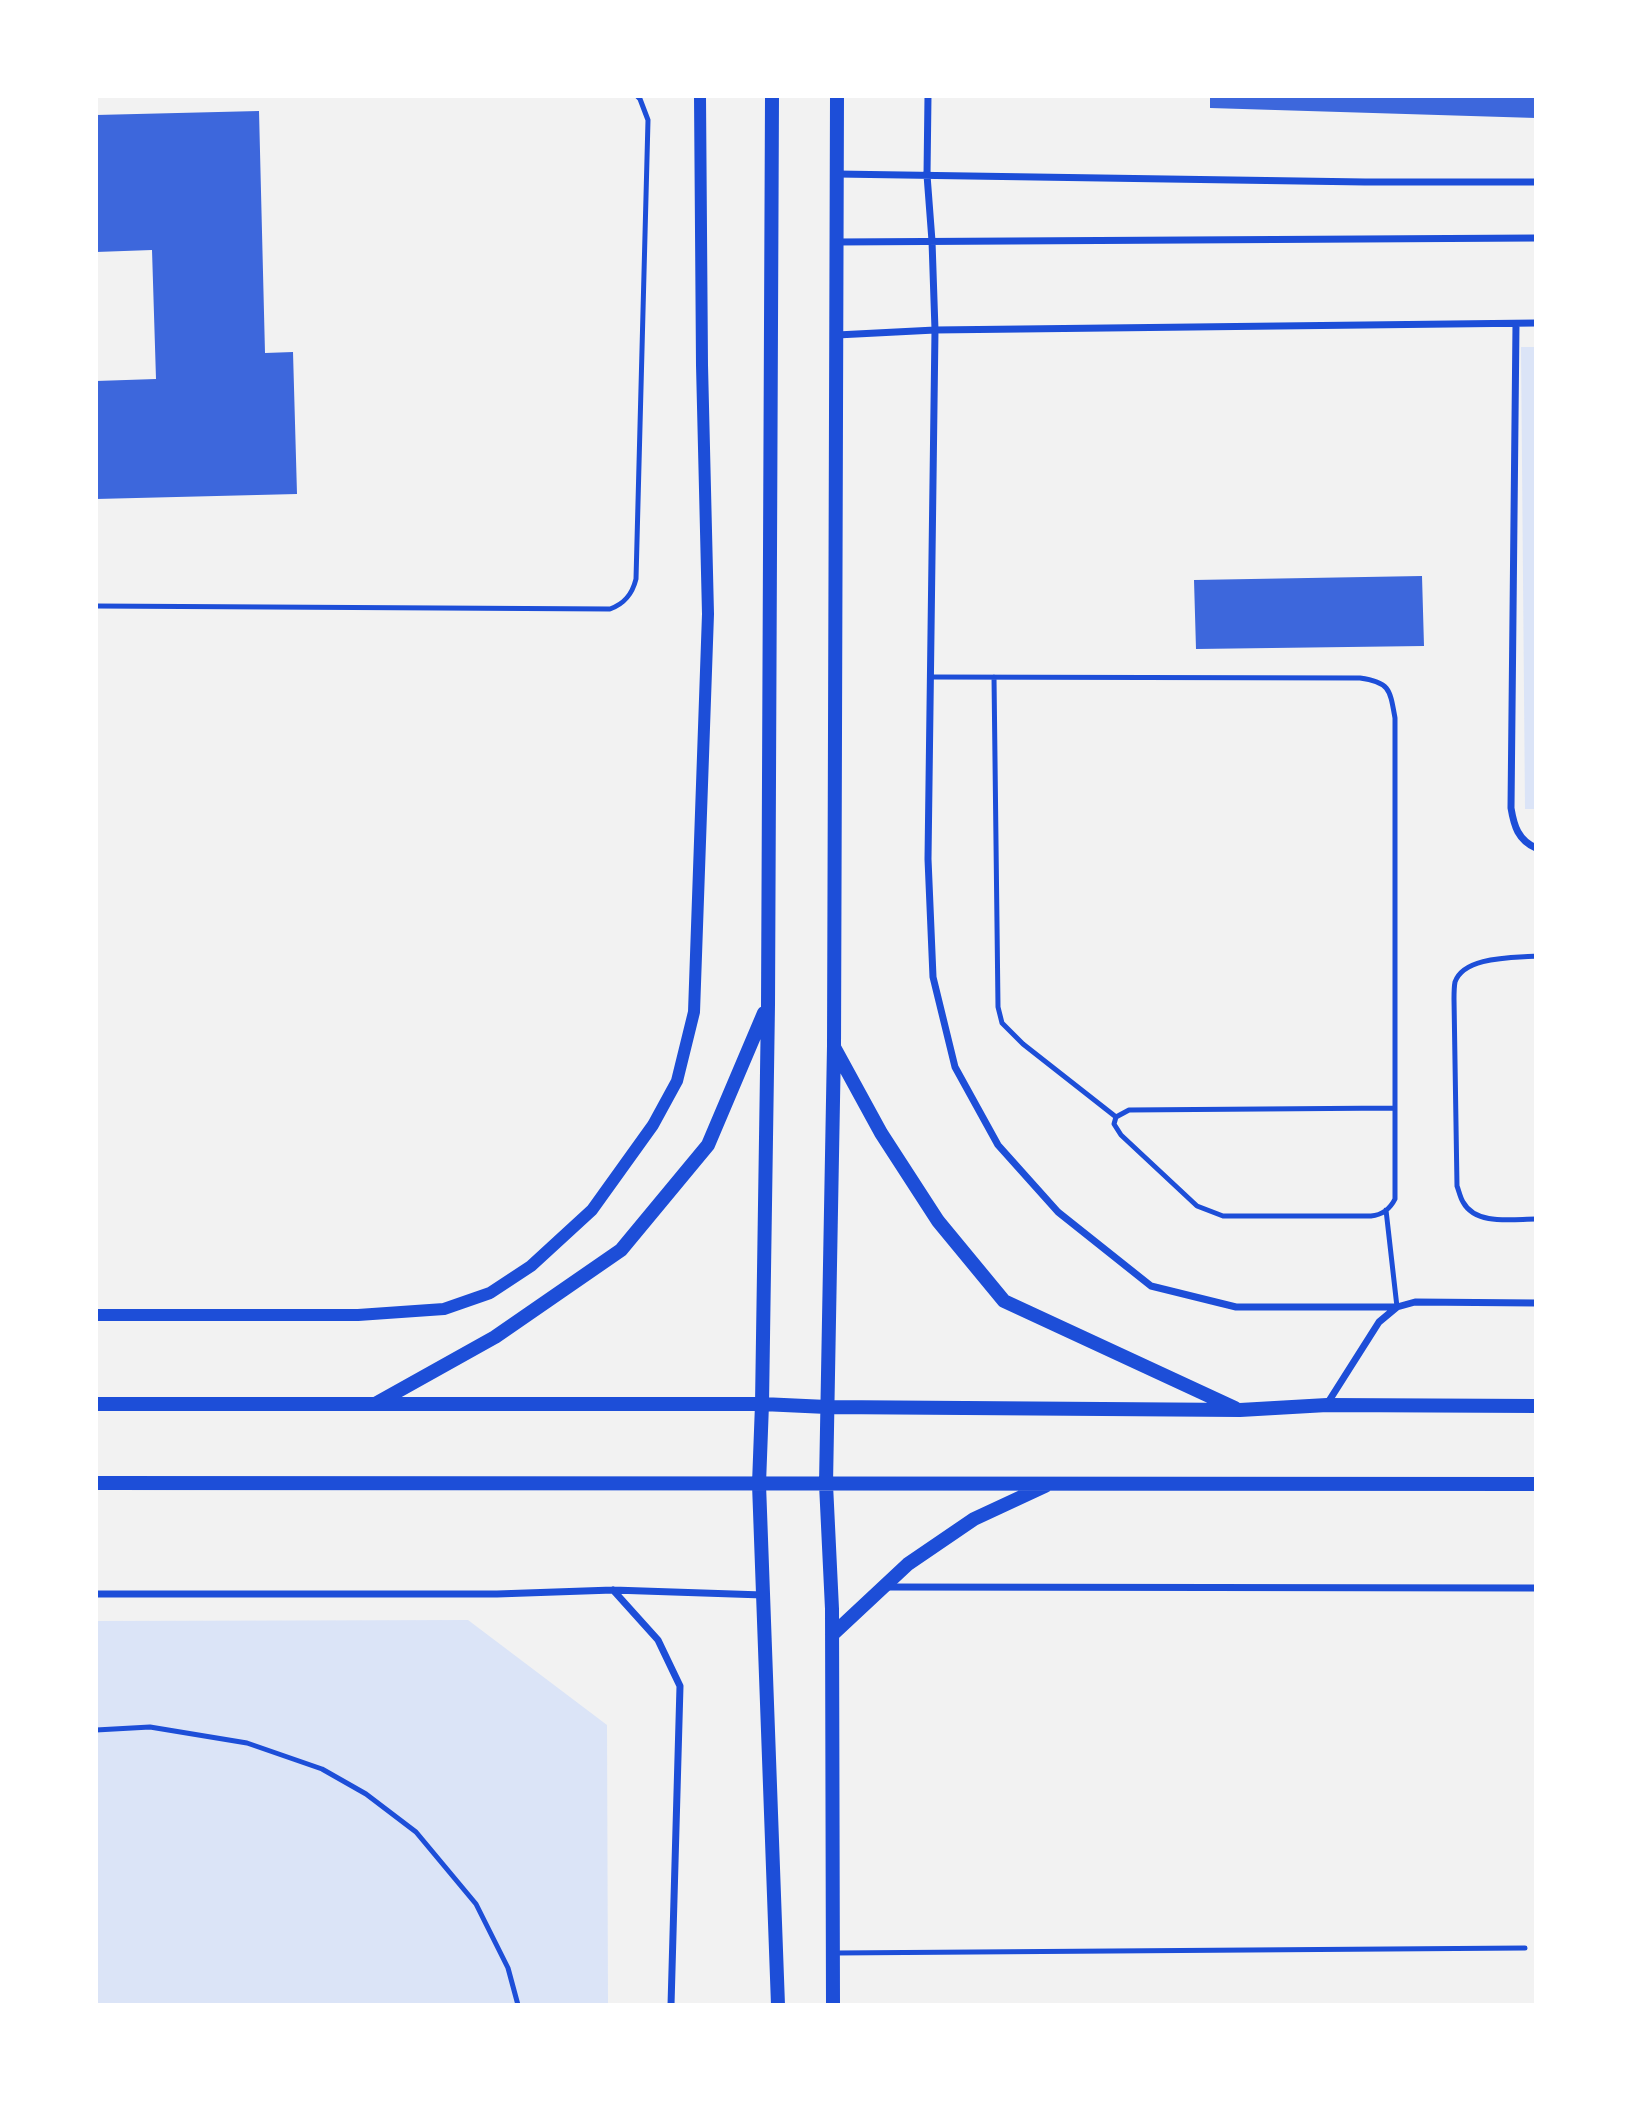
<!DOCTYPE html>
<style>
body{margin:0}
#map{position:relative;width:1632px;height:2101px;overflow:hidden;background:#f2f2f2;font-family:"Noto Serif",serif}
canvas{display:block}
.frame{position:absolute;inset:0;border:98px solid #fff;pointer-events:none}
</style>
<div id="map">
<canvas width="1632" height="2101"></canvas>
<div class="frame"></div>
</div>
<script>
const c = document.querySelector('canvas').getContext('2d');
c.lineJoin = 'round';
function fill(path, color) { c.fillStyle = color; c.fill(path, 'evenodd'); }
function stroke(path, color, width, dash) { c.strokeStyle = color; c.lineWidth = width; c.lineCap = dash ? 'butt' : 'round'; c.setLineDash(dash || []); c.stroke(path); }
fill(new Path2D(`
 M1521 347H1536V809H1525Z
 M468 1620 607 1725 608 2005H96V1621Z`), '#dbe4f7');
fill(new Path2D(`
 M1210 96H1536V118L1210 108Z
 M259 111 265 353 293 352 297 494 96 499V381L156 379 152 250 96 252V115Z
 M1422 576 1424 646 1196 649 1194 580Z`), '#3d67dc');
stroke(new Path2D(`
 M96 606 610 609C624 604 632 595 636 579L648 120 640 99 637 96
 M930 677 1360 678C1390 682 1390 690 1395 718V1199C1390 1209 1382 1215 1371 1216H1223L1197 1206 1121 1135 1114 1124 1116 1117 1129 1110 1395 1108
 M994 677 998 1007 1002 1023 1023 1044 1116 1117
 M1536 956C1513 958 1464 956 1455 982 1454 987 1454 994 1454 999L1457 1186C1459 1191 1460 1197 1463 1202 1476 1226 1513 1219 1536 1219
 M1386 1210 1397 1307
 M96 1730 150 1727 247 1743 322 1769 366 1794 416 1832 476 1904 508 1968 518 2005
 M836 1953 1525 1948`), '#1d4ed8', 5);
stroke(new Path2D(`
 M928 96 927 175 932 241 935 330 928 859 933 977 955 1067 998 1145 1058 1212 1151 1286 1236 1307H1397
 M837 174 1365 182H1536
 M837 242 1536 238
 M1516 324 1511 808C1514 826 1518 840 1536 848
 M837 335 935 330 1536 323
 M1327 1404 1379 1322 1397 1307 1415 1302 1536 1303
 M885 1587 1536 1588
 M613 1590 658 1640 680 1686 671 2005
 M96 1594H497L613 1590 763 1595`), '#1d4ed8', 7);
stroke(new Path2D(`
 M96 1315H358L444 1309 490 1293 531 1266 592 1210 653 1125 677 1081 694 1012 708 614 702 365 700 96`), '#1d4ed8', 12);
stroke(new Path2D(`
 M772 96 768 1005 762 1404 759 1484 778 2005
 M834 1047 881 1133 938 1221 1004 1301 1235 1408
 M96 1404H762L827 1407 1240 1410 1327 1405 1536 1406
 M375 1404 495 1337 621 1250 708 1145 764 1013
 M96 1483 1536 1484
 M832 1635 908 1564 974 1519 1045 1486
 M833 2005 832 1609 826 1484 834 1046 837 96`), '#1d4ed8', 14);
</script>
